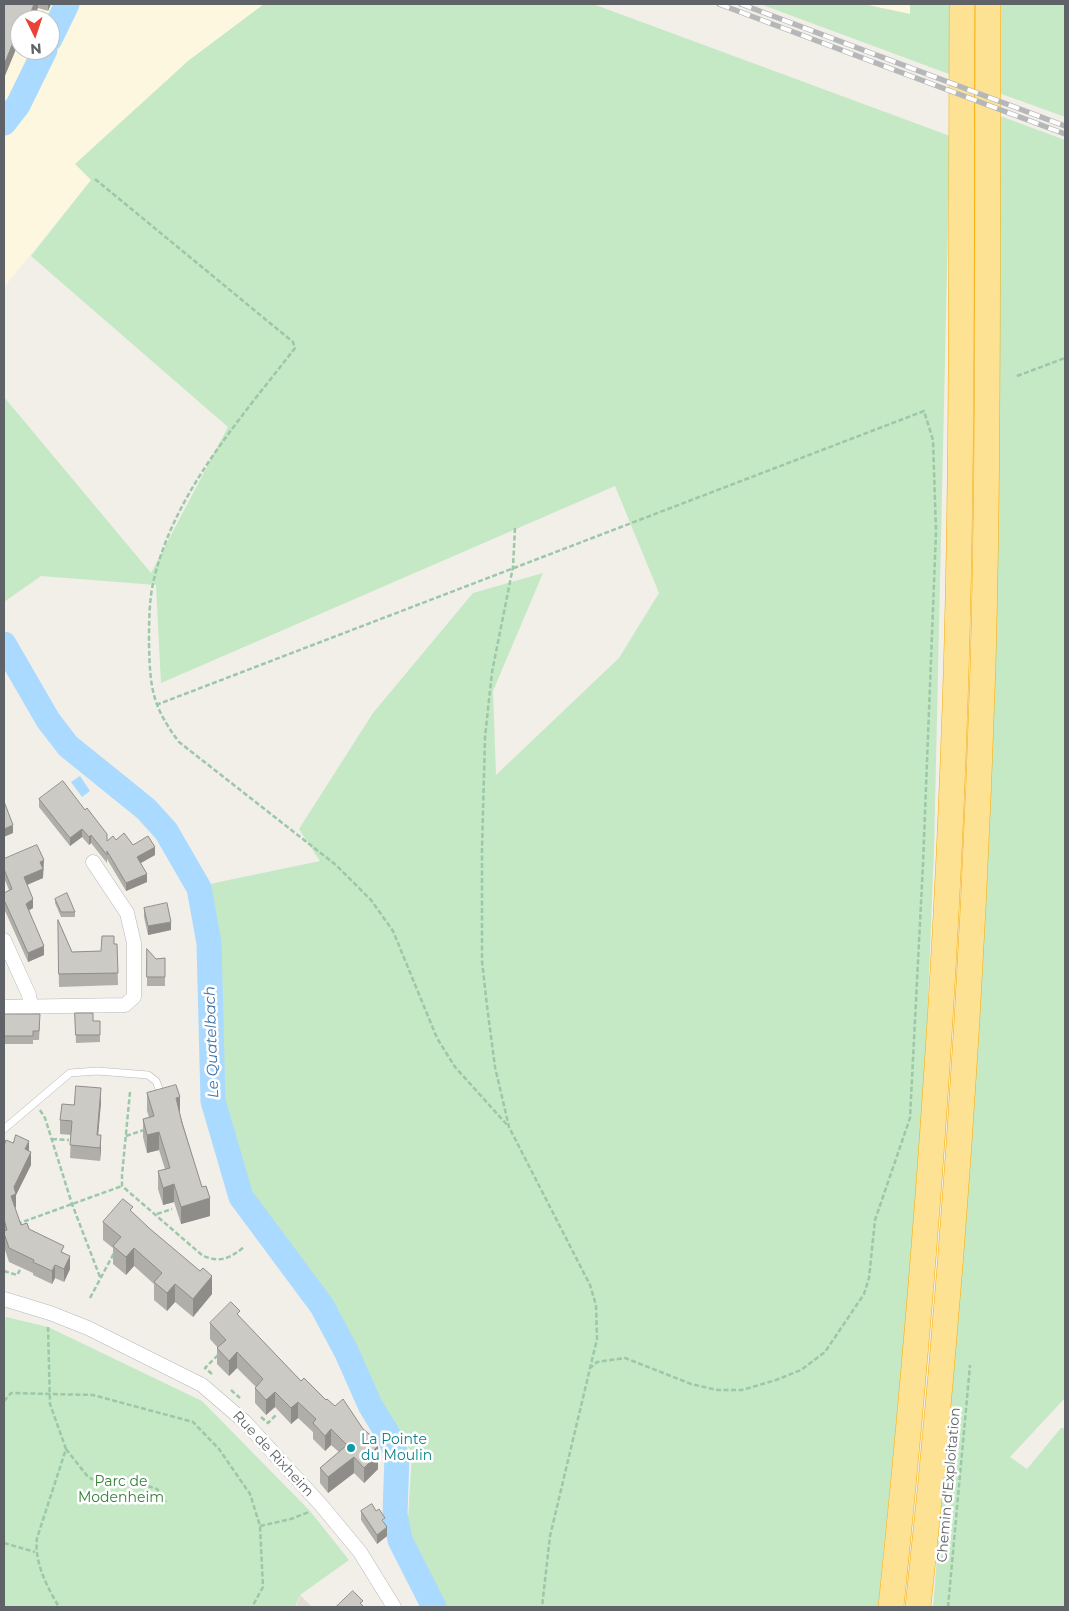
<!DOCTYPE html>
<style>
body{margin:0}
#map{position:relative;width:1069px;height:1611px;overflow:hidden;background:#f1efe8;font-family:Montserrat,sans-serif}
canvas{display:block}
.frame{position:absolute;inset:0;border:5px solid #5f6368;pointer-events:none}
.north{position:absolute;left:10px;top:10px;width:50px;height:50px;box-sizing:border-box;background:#fff;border:1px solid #bfc1c3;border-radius:50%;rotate:176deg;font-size:14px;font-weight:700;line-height:20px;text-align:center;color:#5f6368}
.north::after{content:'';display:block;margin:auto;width:18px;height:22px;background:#ea4335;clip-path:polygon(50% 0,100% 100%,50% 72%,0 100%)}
</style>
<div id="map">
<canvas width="1069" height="1611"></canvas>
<div class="frame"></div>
<div class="north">N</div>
</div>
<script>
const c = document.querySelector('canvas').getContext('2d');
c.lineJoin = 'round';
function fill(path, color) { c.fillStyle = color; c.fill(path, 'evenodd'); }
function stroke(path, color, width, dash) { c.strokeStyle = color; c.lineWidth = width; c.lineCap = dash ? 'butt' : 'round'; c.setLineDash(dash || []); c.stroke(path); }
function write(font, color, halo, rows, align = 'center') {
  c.font = font + ' Montserrat,sans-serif'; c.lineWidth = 5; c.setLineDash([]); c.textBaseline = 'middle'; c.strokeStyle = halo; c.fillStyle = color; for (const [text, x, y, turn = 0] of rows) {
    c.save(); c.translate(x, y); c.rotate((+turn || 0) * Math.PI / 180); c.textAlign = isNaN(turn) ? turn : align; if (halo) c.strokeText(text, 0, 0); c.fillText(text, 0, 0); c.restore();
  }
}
fill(new Path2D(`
 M4 4H264L188 61 76 164 91 180 4 287ZM20 20H50V50H20Z
 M863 4H910L911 14Z`), '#fef7e0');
fill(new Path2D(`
 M300 1595 312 1607H296Z`), '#e1ded6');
fill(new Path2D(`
 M264 4H593L950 136 934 850 921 1174 878 1607H445L407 1536 412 1453 364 1379 355 1354 324 1298 247 1195 220 1098 216 946 205 885 320 861 299 829 373 713 473 593 543 573 493 691 496 775 619 658 659 593 615 486 161 683 156 585 41 576 4 602V397L151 573 228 427 31 256 91 180 75 164 188 61Z
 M760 4H863L910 14V4H949V74Z
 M999 4H1065V117L999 93Z
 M1000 116 1065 140V1398L1010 1457 1027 1469 1061 1428H1065V1607H933L974 1091Z
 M6 1317 48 1327 202 1401 310 1511 349 1560 300 1595 295 1607H4V1328Z`), '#c5e8c5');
fill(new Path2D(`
 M80 776 90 791 82 797 71 782Z`), '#aadaff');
stroke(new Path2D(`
 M50 39 67 4
 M4 123 18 105 45 50
 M4 644 48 720 68 746 146 809 166 831 199 888 209 943 213 1101 241 1197 322 1306 346 1351 370 1405 390 1438 397 1456 395 1514 400 1540 434 1607`), '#aadaff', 25);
const service = new Path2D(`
 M4 1129 70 1073 97 1071 148 1075 156 1081 163 1099`);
const minor = new Path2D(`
 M4 940 29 995 31 1007
 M4 1007 125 1005 134 997V943L127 913 93 862
 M4 1299 50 1313 88 1328 202 1385 245 1422 321 1505 360 1552 394 1607`);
const motorway = new Path2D(`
 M891 1607C922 1308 945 1007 955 706 963 472 961 238 962 4
 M918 1607C952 1295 973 980 983 665 989 445 987 224 988 4`);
stroke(service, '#b5b8bc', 8);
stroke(minor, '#b5b8bc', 15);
stroke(motorway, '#f9ab00', 26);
stroke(new Path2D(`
 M95 179 293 342 295 348C241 418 175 491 154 579 149 599 149 623 149 644 150 688 152 706 179 742L336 865 371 900 393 931 437 1038 455 1067 509 1127
 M1017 376 1065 358
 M515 528 513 567 492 672 485 737 482 849V961L487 1006 495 1067 509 1127 590 1285 596 1305 597 1339 550 1536 542 1607
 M156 705 924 411 933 440 936 532 923 864 910 1118 875 1220 869 1278 864 1294 825 1352 801 1370 776 1380 742 1390H717L691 1384 625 1358 597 1362 589 1369
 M130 1092 122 1175V1186L203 1256C221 1263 231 1258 245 1246
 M40 1110 45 1118 72 1204 100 1277
 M126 1136 144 1130
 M52 1139 69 1140
 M157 1214 172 1209
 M17 1224 122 1186
 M4 1271 17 1275 20 1270
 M90 1298 114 1253
 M48 1327 50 1404 66 1449 37 1538C34 1562 47 1587 59 1607
 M212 1374 205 1368 218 1355
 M231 1390 240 1398
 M4 1401 11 1393 93 1395 193 1422 219 1449 250 1494 260 1526 263 1587 252 1607
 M261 1417 268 1423 277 1414
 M66 1449 88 1477 103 1484H142L157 1489 166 1502
 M260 1526 291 1519 309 1512
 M4 1543 35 1552
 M948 1607 970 1365`), '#9cc7a9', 2.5, [5, 2.5]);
stroke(service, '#fff', 7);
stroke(minor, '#fff', 14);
stroke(motorway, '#fde293', 25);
const rail = new Path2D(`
 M719 4 1065 134
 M741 4 1065 126`);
stroke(rail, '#b6b7b8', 5.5);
stroke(rail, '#fff', 4, [11]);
fill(new Path2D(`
 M4 4H51L48 11 38 8 20 20V50H21V51L16 49 4 78Z
 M39 799 107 841 116 840 133 845 155 855 141 863 147 882 126 891 107 859V863L91 843 89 845 82 837 70 846 39 807Z
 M4 859 44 869 43 870V878L27 885 33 908 29 910 44 955 28 962 5 911 4 910V893L9 890 4 878Z
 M55 899 75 912V917H61L55 903Z
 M144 908 171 930 148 935 144 917Z
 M58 920 72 952 101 951 114 944H117L118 985 59 987Z
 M147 949 156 959 165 958V986H147Z
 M75 1013 93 1021H100V1042L76 1043Z
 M4 1014 40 1022 39 1040H33V1044H4Z
 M147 1093 180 1114 210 1216 181 1224 174 1202 163 1205 158 1189V1171L165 1169 159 1150 147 1153 143 1137V1119L149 1117 147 1111Z
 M101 1102 98 1135 101 1149 100 1161 70 1158 71 1135 60 1134V1120L74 1105Z
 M4 1146 29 1151 31 1165 16 1195V1207L15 1208 21 1225 64 1253 70 1269 64 1282 55 1278 52 1284 33 1275V1273L9 1262 4 1247Z
 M133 1213 212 1294 193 1317 175 1302 167 1311 154 1300V1284L134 1266 126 1275 113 1264V1248L103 1240V1222Z
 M240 1318 301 1381 363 1429 373 1443 378 1446V1469L364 1483 354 1473 328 1493 320 1483V1468L339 1452 331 1445 325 1451 313 1439V1432L298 1418 291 1424 275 1407 266 1415 255 1403V1388L256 1387 237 1368 229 1376 217 1364V1348H218L210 1339V1323Z
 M361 1511 387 1536 377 1544 361 1520Z`), '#afaea9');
fill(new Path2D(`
 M34 4H38V8L33 20H28Z
 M48 4H51L48 11Z
 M16 35V49L4 78V65Z
 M5 661V674L4 675V663Z
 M13 825V833L4 837V829Z
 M82 829V837L70 846V838Z
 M91 835V843L89 845V837Z
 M155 847V855L137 865V857Z
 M44 860 43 878 24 886V877L40 862Z
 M147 874V882L126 891V883Z
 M33 899V908L26 912V904Z
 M171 922V930L148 935V926Z
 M44 946V955L28 962V953Z
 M101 1088V1102L97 1148V1135Z
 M180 1097V1115L176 1098Z
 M159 1132V1150L147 1153V1135Z
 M101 1135V1149L100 1161V1148Z
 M29 1141V1154L31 1152V1165L16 1195V1207L11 1209V1196L25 1149Z
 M174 1184V1202L163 1205V1188Z
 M210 1198V1216L181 1224V1207Z
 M134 1248V1266L126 1275V1257Z
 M70 1256V1269L64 1282V1269Z
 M55 1265V1278L52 1284V1271Z
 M212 1276V1294L193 1317V1299Z
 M175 1284V1302L167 1311V1293Z
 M237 1352V1368L229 1376V1361Z
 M275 1392V1407L266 1415V1400Z
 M298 1402V1418L291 1424V1408Z
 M331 1429V1445L325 1451V1436Z
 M378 1446V1469L364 1483V1468L374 1450Z
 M354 1457V1473L328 1493V1477Z
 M387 1527V1536L377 1544V1535Z`), '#8f8d8a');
const building = new Path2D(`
 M4 4H34L28 20H20V37L16 35 4 65Z
 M63 781 85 810 87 808 107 834V841L113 836 116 840 124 833 133 845 148 836 155 847 137 857 147 874 126 883 107 851V855L91 835 89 837 82 829 70 838 39 799Z
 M5 804 13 825 4 829V805Z
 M37 845 44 860 40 862 43 869 24 877 33 899 26 904 44 946 28 953 5 902 4 901V893L12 889 4 869V859Z
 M67 893 75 912H61L55 899Z
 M167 903 171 922 148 926 144 908Z
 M58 920 72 952 101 951 102 936H114V944H117L118 973 59 974Z
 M147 949 156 959 165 958V977H147Z
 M75 1013H93V1021H100V1035H76Z
 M4 1014H40L39 1031H33V1036H4Z
 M176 1085 180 1097 176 1098 182 1123 202 1187 206 1186 210 1198 181 1207 174 1184 163 1188 158 1171 170 1168 159 1132 147 1135 143 1119 154 1116 147 1093Z
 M76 1086 101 1088 97 1135H101L100 1148 70 1145 72 1121 60 1120 62 1104 74 1105Z
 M16 1135 29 1141 25 1149 31 1152 14 1187 16 1194 11 1196 21 1225 27 1223 29 1229 64 1246 61 1252 70 1256 64 1269 55 1265 52 1271 33 1262 34 1260 9 1248 4 1233V1231L7 1230 4 1219V1146L6 1140 13 1143Z
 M123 1199 133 1207 130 1210 149 1228 200 1271 203 1268 212 1276 193 1299 175 1284 167 1293 154 1282 162 1273 134 1248 126 1257 113 1246 121 1237 103 1222Z
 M231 1302 240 1311 237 1314 301 1381 304 1378 326 1400 327 1399 335 1406 343 1399 363 1429 373 1437 370 1440 378 1446 374 1450 378 1454 364 1468 354 1457 328 1477 320 1468 347 1445 331 1429 325 1436 313 1423 316 1419 298 1402 291 1408 275 1392 266 1400 255 1388 263 1379 237 1352 229 1361 217 1348 226 1340 210 1323Z
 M372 1504 376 1511 379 1509 385 1518 382 1520 387 1527 377 1535 361 1511Z
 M353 1591 363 1601 360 1603 364 1607H336Z`);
fill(building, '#cccac5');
stroke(building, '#8f8d8a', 1);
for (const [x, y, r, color] of [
 [351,1448,5,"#0f9aa8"]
]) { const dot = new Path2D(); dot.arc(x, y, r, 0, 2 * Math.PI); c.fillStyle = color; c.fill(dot); stroke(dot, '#fff', 2); }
write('14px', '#0d838f', '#fff', [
 ["La Pointe",361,1440],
 ["du Moulin",361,1456]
], 'left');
write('14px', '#5f6368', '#fff', [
 ["Rue de Rixheim",273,1454,47],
 ["Chemin d'Exploitation",949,1485,-85]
]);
write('14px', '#348238', '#fff', [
 ["Parc de",121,1482],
 ["Modenheim",121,1498]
]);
write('italic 15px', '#4174aa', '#fff', [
 ["Le Quatelbach",212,1042,-92]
]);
</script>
